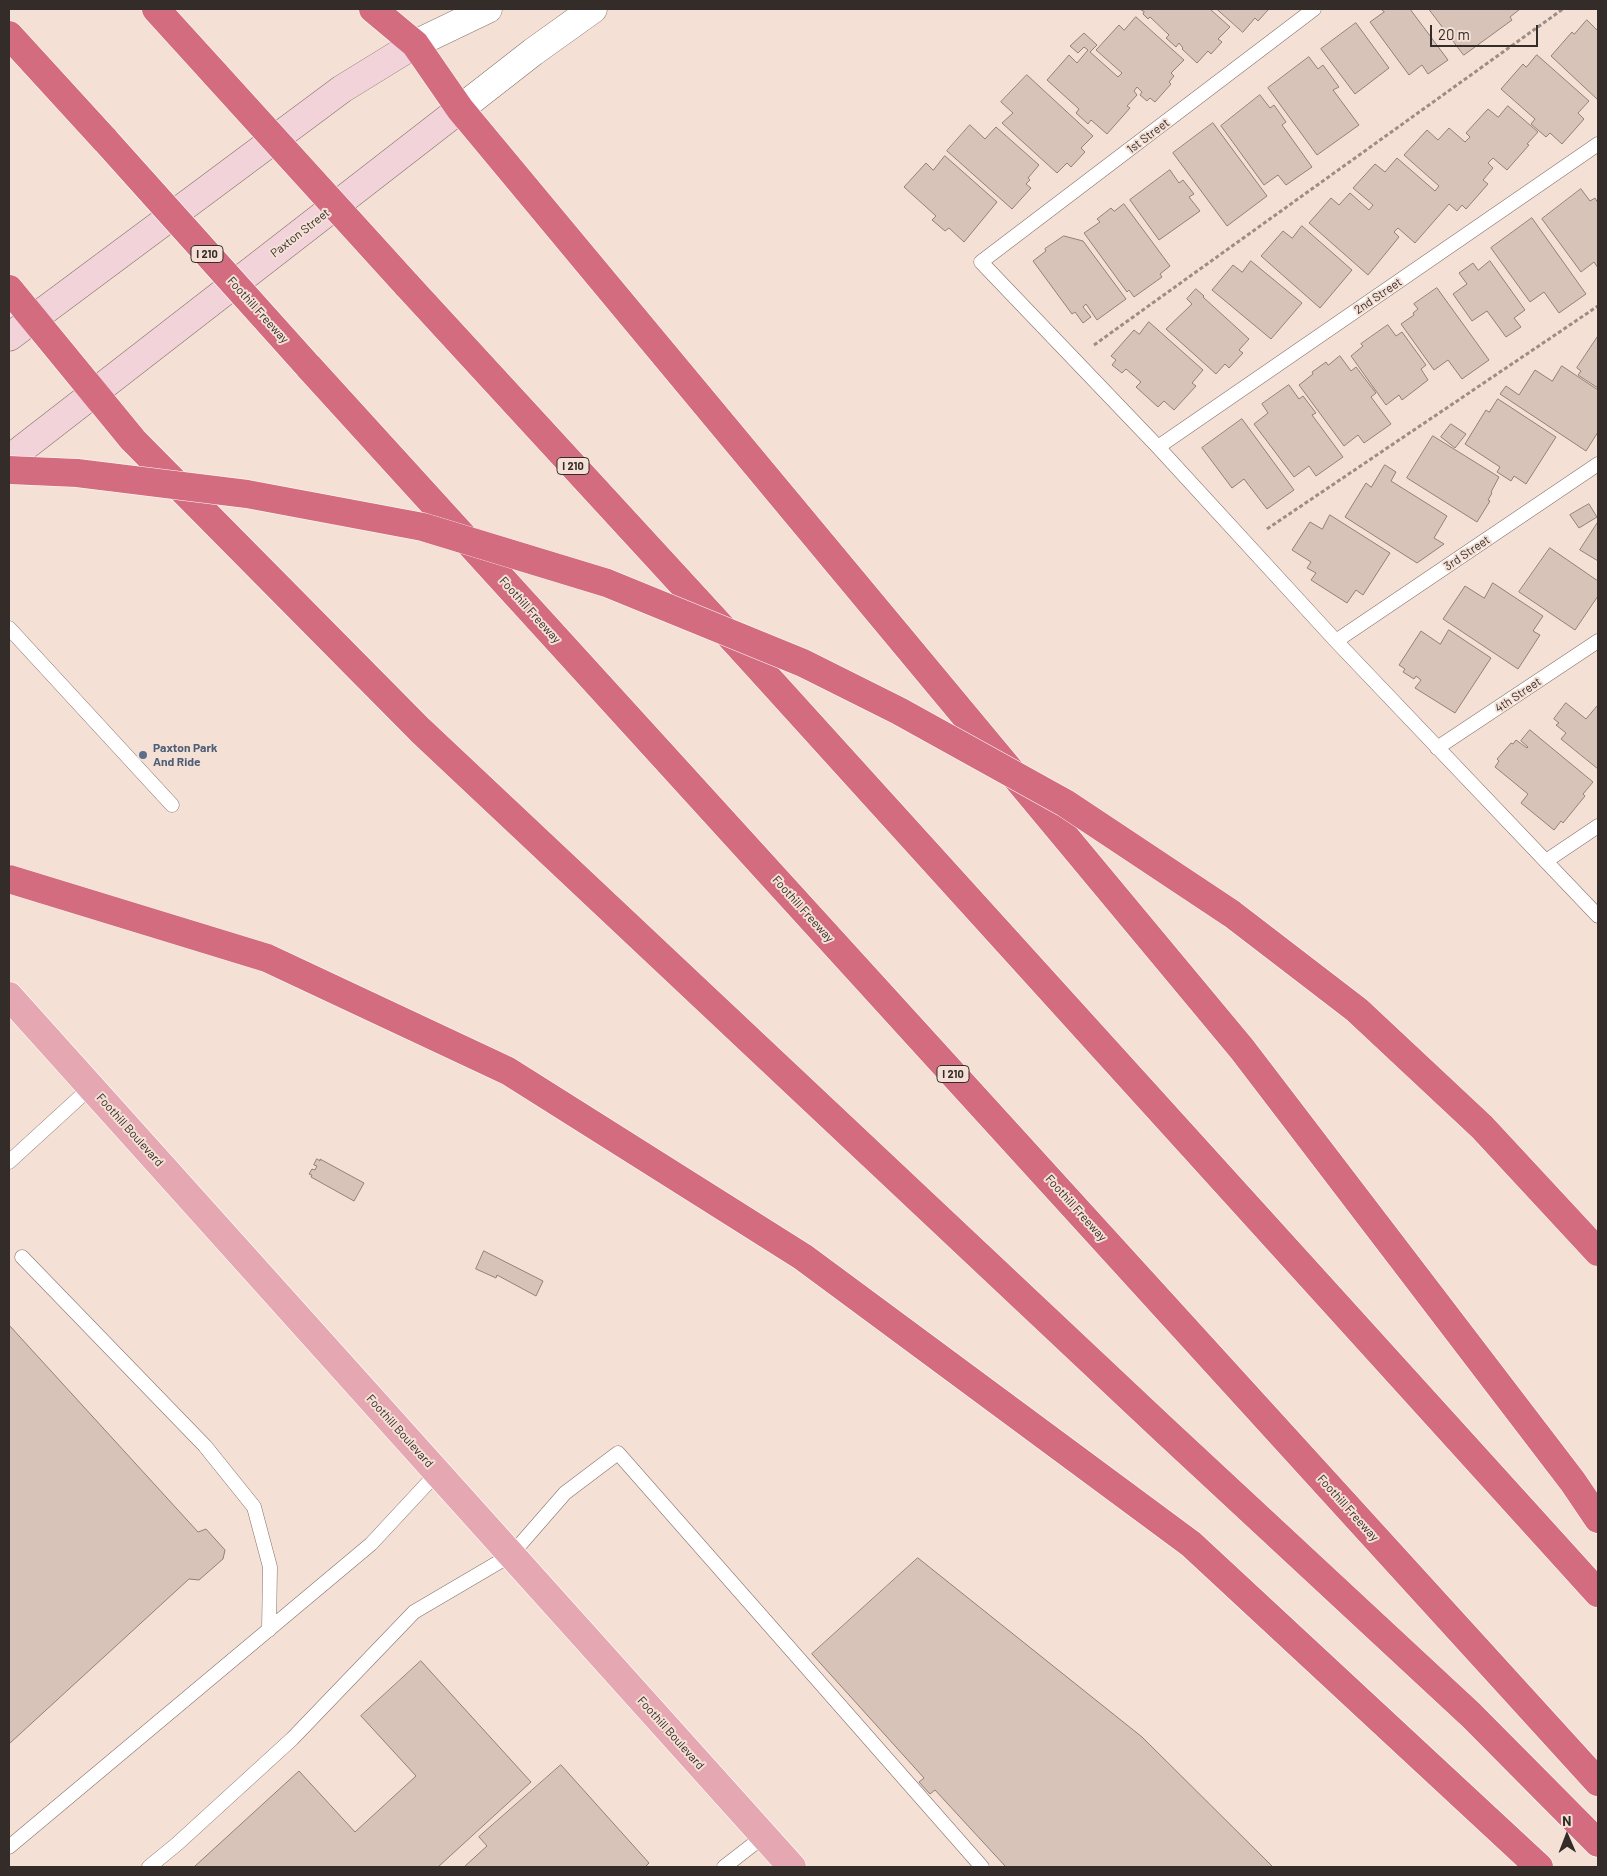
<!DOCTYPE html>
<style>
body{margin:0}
#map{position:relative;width:1607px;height:1876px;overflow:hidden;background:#f5e0d6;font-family:Barlow,sans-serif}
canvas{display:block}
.frame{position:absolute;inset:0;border:10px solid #342c28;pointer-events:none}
.north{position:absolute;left:1542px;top:1811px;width:50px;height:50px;-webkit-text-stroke:4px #f5e0d6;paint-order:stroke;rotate:359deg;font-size:14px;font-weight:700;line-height:20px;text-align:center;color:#342c28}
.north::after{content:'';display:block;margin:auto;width:18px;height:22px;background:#342c28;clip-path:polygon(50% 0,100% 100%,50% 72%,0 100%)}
.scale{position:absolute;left:1430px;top:25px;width:108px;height:22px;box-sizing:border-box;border:2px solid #342c28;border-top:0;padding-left:6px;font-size:15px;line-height:18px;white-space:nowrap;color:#342c28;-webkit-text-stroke:4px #f5e0d6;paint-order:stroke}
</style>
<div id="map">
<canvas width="1607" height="1876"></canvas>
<div class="frame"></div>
<div class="north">N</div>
<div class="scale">20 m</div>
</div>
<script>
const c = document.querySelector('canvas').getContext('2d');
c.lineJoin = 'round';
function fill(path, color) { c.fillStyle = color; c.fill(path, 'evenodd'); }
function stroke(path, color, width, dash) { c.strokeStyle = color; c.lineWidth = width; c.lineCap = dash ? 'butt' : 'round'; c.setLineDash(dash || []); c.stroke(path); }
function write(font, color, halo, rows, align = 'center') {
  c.font = font + ' Barlow,sans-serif'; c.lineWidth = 4; c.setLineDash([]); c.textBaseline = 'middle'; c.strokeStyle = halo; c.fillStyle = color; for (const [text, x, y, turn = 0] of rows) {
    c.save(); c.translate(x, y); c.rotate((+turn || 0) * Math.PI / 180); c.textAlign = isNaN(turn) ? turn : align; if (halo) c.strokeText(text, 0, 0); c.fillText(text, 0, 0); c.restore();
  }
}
const building = new Path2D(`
 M1140 9H1210L1230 27 1218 39 1222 42 1211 54 1208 51 1197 63 1182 49 1183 48 1179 43 1176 47 1166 38 1169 35 1150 17 1148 19 1143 14 1144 12Z
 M1217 9H1267L1268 10 1258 21 1255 18 1243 32Z
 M1381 9H1410L1448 60 1428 74 1422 65 1409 75 1370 22 1384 12Z
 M1429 9H1520L1510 17 1512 20 1464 55Z
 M1136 17 1184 60 1171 73 1174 76 1169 82 1171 84 1155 102 1150 98 1147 101 1140 95 1142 92 1137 87 1134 91 1137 95 1127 106 1130 108 1107 134 1091 120 1088 124 1076 113 1079 109 1047 80 1069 55 1077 63 1088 50 1084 47 1078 53 1070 46 1084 33 1097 45 1090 52 1118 77 1122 73 1096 50 1119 25 1124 30Z
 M1587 20 1598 31V100L1551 56 1572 32 1574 34Z
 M1356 23 1389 68 1355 94 1321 49Z
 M1537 55 1589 101 1578 113 1584 119 1562 144 1550 133 1546 137 1531 124 1535 119 1501 89 1523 64 1526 67Z
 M1309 57 1318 69 1323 65 1339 87 1333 90 1359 125 1317 155 1268 88Z
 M1027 75 1093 136 1081 148 1085 152 1071 167 1067 163 1057 173 1002 123 1013 113 1001 102Z
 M1260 95 1270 108 1274 105 1286 122 1282 125 1312 167 1286 185 1278 175 1264 185 1221 126Z
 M1508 106 1538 132 1527 144 1529 145 1507 170 1493 158 1488 163 1493 168 1483 180 1488 184 1466 209 1462 205 1457 211 1449 204 1415 243 1398 228 1394 232 1399 237 1368 275 1309 223 1331 198 1339 205 1350 193 1369 210 1373 205 1353 188 1375 164 1385 172 1397 158 1435 191 1439 186 1404 155 1427 130 1438 140 1449 128 1465 142 1470 137 1466 133 1488 109 1498 117Z
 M1213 123 1267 196 1227 226 1173 153Z
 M970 125 985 139 996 127 1039 165 1028 178 1030 180 1026 184 1031 188 1012 209 947 151Z
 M945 156 997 202 964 242 949 228 945 231 932 220 936 216 904 187 926 163 933 170Z
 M1170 170 1179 183 1183 180 1194 194 1189 197 1200 211 1159 240 1130 200Z
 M1581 189 1590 201 1595 198 1598 203V268L1594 262 1581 272 1542 219Z
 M1124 204 1170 266 1160 274 1162 277 1134 297 1129 290 1127 292 1084 233 1100 222 1097 219 1111 208 1114 211Z
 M1532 218 1586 294 1559 313 1544 292 1530 302 1491 248Z
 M1302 226 1352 270 1320 308 1261 256 1283 231 1292 238Z
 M1064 236 1083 241 1126 299 1097 320 1086 304 1083 307 1091 317 1083 323 1075 312 1072 314 1033 261 1046 251 1045 249Z
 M1251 261 1302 303 1271 339 1212 290 1233 265 1242 272Z
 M1490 261 1525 310 1514 318 1521 327 1506 337 1487 311 1472 321 1453 294 1467 284 1459 273 1473 263 1478 270Z
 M1437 288 1489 360 1462 379 1448 360 1434 370 1401 324 1414 315 1413 313 1418 309 1414 304Z
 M1196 289 1204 296 1203 297 1249 339 1239 350 1243 353 1229 368 1225 364 1216 374 1166 329 1192 304 1187 299Z
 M1149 322 1203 370 1192 383 1196 386 1174 410 1164 401 1158 407 1136 387 1141 382 1126 369 1122 373 1112 365 1116 360 1111 356 1134 330 1139 334Z
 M1388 325 1396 336 1402 332 1426 365 1421 369 1428 380 1402 400 1399 395 1386 405 1351 356 1363 346 1361 344Z
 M1598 336V388L1578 375 1581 371 1577 368Z
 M1340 356 1351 371 1356 367 1376 393 1371 397 1391 424 1364 443 1358 435 1344 446 1299 385 1313 374 1312 372 1326 362 1328 365Z
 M1562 366 1598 390V432L1586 451 1500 394 1506 386 1519 395 1535 370 1552 381Z
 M1289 385 1299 399 1303 396 1316 413 1312 415 1343 457 1316 476 1309 466 1294 477 1254 424 1268 413 1262 404Z
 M1498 399 1556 437 1526 484 1514 476 1511 481 1497 472 1500 467 1465 444 1486 410 1489 412Z
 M1242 419 1294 490 1267 509 1244 479 1232 488 1202 448Z
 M1451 424 1466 434 1455 448 1441 437Z
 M1433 436 1499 477 1491 492 1492 493 1488 500 1490 501 1477 522 1407 478Z
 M1385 465 1396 472 1391 481 1447 516 1434 538 1444 544 1417 563 1345 517 1366 483 1371 487Z
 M1589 504 1597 517 1579 528 1570 515Z
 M1330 515 1390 553 1363 595 1356 590 1347 603 1311 580 1316 573 1307 568 1311 562 1292 550 1310 522 1322 529Z
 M1598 522V561L1580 550Z
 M1550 548 1598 581V596L1575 630 1519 592Z
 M1493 583 1543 616 1533 631 1540 635 1518 669 1443 619 1465 586 1484 598Z
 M1449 630 1491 658 1455 713 1415 688 1421 680 1416 676 1414 679 1403 672 1405 669 1399 665 1421 631 1440 644Z
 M1566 703 1586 719 1597 706 1598 708V769L1561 739 1566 733 1556 725 1559 723 1554 719Z
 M1530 730 1593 782 1583 794 1585 796 1563 823 1561 821 1554 830 1521 803 1528 794 1495 767 1499 761 1497 759 1511 743 1513 744 1516 740 1527 748 1528 747 1521 741Z
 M317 1159 320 1161V1159L364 1183 354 1201 311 1177 312 1175 309 1174 312 1169 315 1170 317 1166 314 1165Z
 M484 1251 543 1281 536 1296 497 1275 496 1278 476 1269Z
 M9 1325 198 1532 206 1529 225 1550 223 1559 199 1580 189 1579 9 1744Z
 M918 1558 1142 1737 1273 1867H1006L935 1790 930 1794 919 1782 924 1778 812 1654Z
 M421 1661 531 1782 438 1867H194L299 1771 355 1832 416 1776 361 1716Z
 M561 1765 649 1863 645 1867H464L487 1846 479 1837Z`);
fill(building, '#d7c3b8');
stroke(building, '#938077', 1);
const lane = new Path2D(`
 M1314 9 981 262 1158 447 1336 641 1598 916
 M1158 447 1598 144
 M9 628 172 805
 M1336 641 1598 464
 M1437 748 1598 641
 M1546 861 1598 826
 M9 1162 91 1087
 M22 1257 205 1446 254 1507 270 1567 269 1630
 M9 1847 371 1544 437 1473
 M149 1867 177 1844 292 1739 414 1612 511 1555 565 1493 618 1453 982 1867
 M724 1867 764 1836`);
const street = new Path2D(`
 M415 44 488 9
 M460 109 533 52 593 9`);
const secondary = new Path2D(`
 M9 337 342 89 415 44
 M9 459 460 109`);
const primary = new Path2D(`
 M9 996 792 1867`);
const highway = new Path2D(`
 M156 9 216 75
 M373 9 415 44 460 109 1242 1049 1573 1482 1598 1519
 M9 35 106 141
 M406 284 740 647 1598 1593
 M9 289 133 440 420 730 1161 1427 1471 1715 1598 1843
 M308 366 1598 1782
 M9 879 267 958 508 1071 803 1257 1191 1544 1539 1867`);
stroke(lane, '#85736a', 15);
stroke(street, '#85736a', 29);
stroke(secondary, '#85736a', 29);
stroke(primary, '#fff', 29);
stroke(highway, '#fff', 29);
stroke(new Path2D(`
 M1094 345 1563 9
 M1267 529 1598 306`), '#9c8d86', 3, [4, 2.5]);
stroke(lane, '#fff', 14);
stroke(street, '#fff', 28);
stroke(secondary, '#f2d3d9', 28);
stroke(primary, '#e5a7b2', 28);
stroke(highway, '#d36c7f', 28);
const highwayBridge = new Path2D(`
 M216 75 406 284
 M106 141 308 366
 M9 470 77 473 247 494 423 527 607 583 803 663 899 711 1065 803 1232 914 1357 1010 1482 1127 1598 1252`);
stroke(highwayBridge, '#fff', 29, []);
stroke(highwayBridge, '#d36c7f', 28);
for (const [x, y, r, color] of [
 [143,755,5,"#5c6f8a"]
]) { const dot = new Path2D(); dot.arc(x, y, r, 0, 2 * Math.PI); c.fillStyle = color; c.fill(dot); stroke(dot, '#f5e0d6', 2); }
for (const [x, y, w] of [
 [207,254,32],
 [573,466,32],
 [953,1074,32]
]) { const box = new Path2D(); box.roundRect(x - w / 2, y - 8.5, w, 17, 4); c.fillStyle = '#f5e0d6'; c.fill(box); stroke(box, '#342c28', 1); }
write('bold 11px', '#342c28', null, [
 ["I 210",207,254],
 ["I 210",573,466],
 ["I 210",953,1074]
]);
write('12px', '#342c28', '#f5e0d6', [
 ["1st Street",1148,136,-37],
 ["Paxton Street",300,233,-38],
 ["2nd Street",1378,296,-34],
 ["Foothill Freeway",258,310,48],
 ["3rd Street",1467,553,-34],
 ["Foothill Freeway",530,610,48],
 ["4th Street",1518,695,-34],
 ["Foothill Freeway",803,909,48],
 ["Foothill Boulevard",130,1130,48],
 ["Foothill Freeway",1076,1208,48],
 ["Foothill Boulevard",400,1431,48],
 ["Foothill Freeway",1348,1508,48],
 ["Foothill Boulevard",671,1733,48]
]);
write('bold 12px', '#4e5e75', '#f5e0d6', [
 ["Paxton Park",153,748],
 ["And Ride",153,762]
], 'left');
</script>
